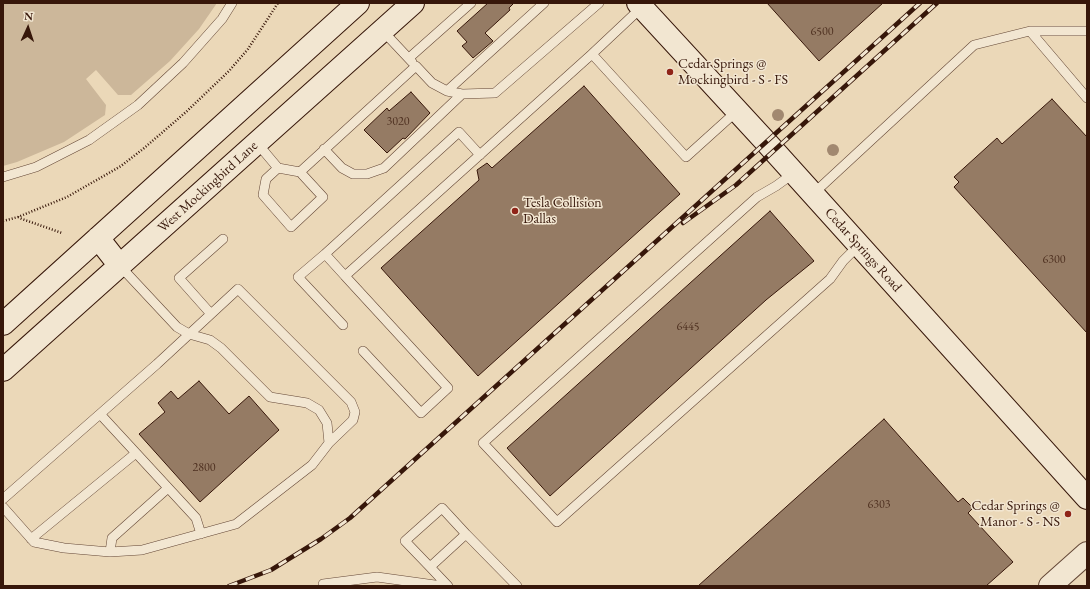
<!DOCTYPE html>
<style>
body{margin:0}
#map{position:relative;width:1090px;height:589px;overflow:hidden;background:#ebd8b8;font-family:"EB Garamond",serif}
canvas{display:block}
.frame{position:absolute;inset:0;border:4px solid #37170a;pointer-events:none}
.north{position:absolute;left:8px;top:8px;width:40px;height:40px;-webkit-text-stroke:3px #f2e6d1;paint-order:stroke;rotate:3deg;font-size:11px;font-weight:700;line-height:16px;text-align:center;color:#37170a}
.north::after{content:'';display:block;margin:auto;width:14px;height:18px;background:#37170a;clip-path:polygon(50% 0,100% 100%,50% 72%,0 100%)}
</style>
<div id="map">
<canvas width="1090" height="589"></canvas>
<div class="frame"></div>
<div class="north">N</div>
</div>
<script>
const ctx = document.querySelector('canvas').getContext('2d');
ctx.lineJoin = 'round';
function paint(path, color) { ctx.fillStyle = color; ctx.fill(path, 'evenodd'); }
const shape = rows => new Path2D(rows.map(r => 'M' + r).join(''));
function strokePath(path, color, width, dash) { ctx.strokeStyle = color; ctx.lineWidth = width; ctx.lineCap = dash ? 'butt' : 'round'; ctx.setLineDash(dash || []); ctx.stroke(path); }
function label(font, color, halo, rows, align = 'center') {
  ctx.font = font + ' "EB Garamond",serif'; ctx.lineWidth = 3; ctx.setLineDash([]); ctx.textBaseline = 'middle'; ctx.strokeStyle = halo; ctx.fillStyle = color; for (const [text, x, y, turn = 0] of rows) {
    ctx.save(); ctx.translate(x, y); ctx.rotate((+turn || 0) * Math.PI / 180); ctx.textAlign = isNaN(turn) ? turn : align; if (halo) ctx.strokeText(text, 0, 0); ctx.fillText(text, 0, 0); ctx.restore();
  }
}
paint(shape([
 [3,3,217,3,199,29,170,61,131,95,118,95,96,70,86,79,106,105,105,115,64,142,17,162,3,166]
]), '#ccb79a');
const building = shape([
 [488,3,514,3,509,8,510,10,485,33,493,41,473,58,462,46,467,42,457,31,488,3],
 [767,3,883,3,819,61,767,3],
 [584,86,680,194,478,376,381,268,479,180,477,170,487,163,492,168,584,86],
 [411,92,430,113,405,139,403,138,387,153,364,130,387,108,389,111,411,92],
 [1052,99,1087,137,1087,333,954,187,959,182,954,177,997,138,1002,144,1052,99],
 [770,211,814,261,766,300,550,496,507,448,770,211],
 [199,381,229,414,249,396,279,430,200,502,139,434,165,412,158,403,171,391,178,399,199,381],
 [884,419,958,502,963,498,973,508,968,513,1013,562,986,586,698,586,884,419]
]);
paint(building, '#957b64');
strokePath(building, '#37170a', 1);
const service = shape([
 [382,30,412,62],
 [1030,31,1087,98],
 [592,54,686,157,737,111],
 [409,58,471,3],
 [447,91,544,3],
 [257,143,278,168,300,172,416,66,432,83,447,91,462,94,495,93,599,3],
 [324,149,342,168,353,174,367,174,384,168,462,94],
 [278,168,266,179,263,195,291,227,323,197,300,172],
 [794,173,776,186,757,197,483,443,557,522,830,279,843,261,859,245],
 [3,177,36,167,89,140,138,105,183,63,222,19,232,3],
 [813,194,974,45,1030,31,1087,31],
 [325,254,459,132,480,155],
 [211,314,179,278,223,239],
 [343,325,298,277,325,254,345,276],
 [363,351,421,413,448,388,345,276,592,54,642,7],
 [100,414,196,518,201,534],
 [3,499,157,364,238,289,351,402,355,412,353,420,329,443],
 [3,507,34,542,64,548,110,552,142,550,236,524,312,465,329,443,327,423,319,410,307,403,270,397,221,348,210,340,189,334,177,327,120,266],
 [31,539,136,453],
 [110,552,112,538,168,488],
 [430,567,405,541,442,508,466,534],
 [323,584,377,577,442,586],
 [448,586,430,567,466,534,517,586]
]);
const tertiary = shape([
 [1050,586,1087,553]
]);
const secondary = shape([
 [638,3,766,142,1087,498],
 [98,238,120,266],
 [3,324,358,3],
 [3,370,413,3]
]);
strokePath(service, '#644736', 10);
strokePath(tertiary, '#644736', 24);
strokePath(secondary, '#37170a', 24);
strokePath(shape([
 [18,217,22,219,62,233],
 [3,221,18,217,67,197,121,166,143,149,186,112,229,71,248,49,278,3]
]), '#37170a', 2.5, [1, 2]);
strokePath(service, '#f2e6d1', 9);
strokePath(tertiary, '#f2e6d1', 22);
strokePath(secondary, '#f2e6d1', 22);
const rail = shape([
 [683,223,736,185,937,3],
 [229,586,271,570,321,539,350,518,920,3]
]);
strokePath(rail, '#37170a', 4.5);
strokePath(rail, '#f2e6d1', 3, [9]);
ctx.fillStyle = '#a18870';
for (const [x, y] of [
 [778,115],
 [833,150]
]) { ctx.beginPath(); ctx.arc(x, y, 6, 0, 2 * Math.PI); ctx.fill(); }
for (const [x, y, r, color] of [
 [670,72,4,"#8f2418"],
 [515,211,4,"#8f2418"],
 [1068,514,4,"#8f2418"]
]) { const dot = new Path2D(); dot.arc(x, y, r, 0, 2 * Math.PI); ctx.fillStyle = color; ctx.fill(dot); strokePath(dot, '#f2e6d1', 1.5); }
label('12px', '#4e3020', null, [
 ["6500",822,32],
 ["3020",398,122],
 ["6300",1054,260],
 ["6445",688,327],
 ["2800",204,468],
 ["6303",879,505]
]);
label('14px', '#37170a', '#f2e6d1', [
 ["Cedar Springs @",678,64],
 ["Mockingbird - S - FS",678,80],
 ["Tesla Collision",523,203],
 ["Dallas",523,219],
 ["Cedar Springs @",1060,506,"right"],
 ["Manor - S - NS",1060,522,"right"]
], 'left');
label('14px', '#37170a', '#f2e6d1', [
 ["West Mockingbird Lane",208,187,-42],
 ["Cedar Springs Road",863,250,48]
]);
</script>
